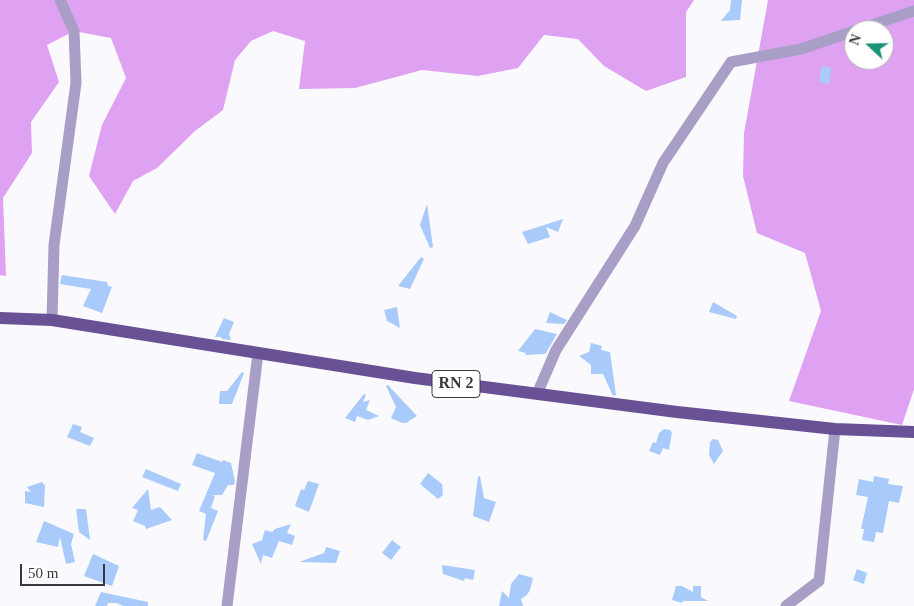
<!DOCTYPE html>
<style>
body{margin:0}
#map{position:relative;width:914px;height:606px;overflow:hidden;background:#fafafe;font-family:Georgia,serif}
canvas{display:block}
.north{position:absolute;left:844px;top:20px;width:50px;height:50px;box-sizing:border-box;background:#fff;border:1px solid #afb0b2;border-radius:50%;rotate:291deg;font-size:14px;font-weight:700;line-height:20px;text-align:center;color:#37393f}
.north::after{content:'';display:block;margin:auto;width:18px;height:22px;background:#1a9277;clip-path:polygon(50% 0,100% 100%,50% 72%,0 100%)}
.scale{position:absolute;left:20px;top:564px;width:85px;height:22px;box-sizing:border-box;border:2px solid #37393f;border-top:0;padding-left:6px;font-size:15px;line-height:18px;white-space:nowrap;color:#37393f;-webkit-text-stroke:4px #fff;paint-order:stroke}
</style>
<div id="map">
<canvas width="914" height="606"></canvas>
<div class="north">N</div>
<div class="scale">50 m</div>
</div>
<script>
const ctx = document.querySelector('canvas').getContext('2d');
ctx.lineJoin = 'round';
function paint(path, color) { ctx.fillStyle = color; ctx.fill(path, 'evenodd'); }
const shape = rows => new Path2D(rows.map(r => 'M' + r).join(''));
function strokePath(path, color, width, dash) { ctx.strokeStyle = color; ctx.lineWidth = width; ctx.lineCap = dash ? 'butt' : 'round'; ctx.setLineDash(dash || []); ctx.stroke(path); }
function label(font, color, halo, rows, align = 'center') {
  ctx.font = font + ' Georgia,serif'; ctx.lineWidth = 4; ctx.setLineDash([]); ctx.textBaseline = 'middle'; ctx.strokeStyle = halo; ctx.fillStyle = color; for (const [text, x, y, turn = 0] of rows) {
    ctx.save(); ctx.translate(x, y); ctx.rotate((+turn || 0) * Math.PI / 180); ctx.textAlign = isNaN(turn) ? turn : align; if (halo) ctx.strokeText(text, 0, 0); ctx.fillText(text, 0, 0); ctx.restore();
  }
}
paint(shape([
 [0,0,694,0,686,12,686,77,646,91,604,66,578,39,544,35,518,68,478,76,422,70,355,88,299,89,305,41,273,31,251,41,235,60,223,110,195,131,157,168,133,181,115,214,89,176,102,125,126,78,111,38,74,31,47,45,59,82,31,122,32,153,3,198,6,276,0,275],
 [768,0,914,0,914,389,902,425,789,401,821,311,805,253,757,233,743,176,744,133],
 [854,30,884,30,884,60,854,60]
]), '#dfa1f1');
paint(shape([
 [731,0,742,0,740,20,721,21,730,10],
 [822,66,831,68,829,84,819,82],
 [427,204,433,247,430,248,420,225],
 [563,219,558,232,546,227,550,237,528,244,522,232],
 [421,257,424,259,410,289,398,286],
 [62,275,107,282,108,286,112,287,102,313,83,306,91,289,60,284],
 [713,302,737,316,736,319,709,312],
 [397,307,400,328,387,321,384,310],
 [550,312,567,320,564,324,546,323],
 [224,318,234,322,229,334,231,340,222,339,221,337,215,337],
 [535,329,557,334,546,353,544,354,525,355,526,353,518,351],
 [591,343,602,346,601,350,610,352,616,395,613,396,603,374,591,374,591,365,579,356,589,352],
 [242,372,244,373,232,404,219,404,220,391,227,391],
 [388,385,417,416,406,423,402,423,391,418,396,407,386,386],
 [364,394,366,395,363,402,370,400,366,410,379,416,368,420,357,416,355,422,345,418],
 [73,424,82,427,80,432,94,438,90,446,67,437],
 [664,429,670,430,672,433,669,450,663,448,660,455,649,451,653,442,656,443,659,433],
 [713,439,718,440,723,451,714,464,709,455,710,442],
 [197,453,222,462,223,460,231,463,235,481,234,485,228,485,222,495,212,495,215,496,211,508,218,511,206,541,203,540,206,514,199,511,215,473,192,465],
 [146,469,181,484,178,491,142,477],
 [428,473,442,484,443,495,438,499,420,484],
 [480,476,484,498,496,502,489,522,473,516,478,477],
 [874,476,889,479,888,484,903,486,899,503,889,501,883,533,876,532,874,542,862,540,864,529,861,529,868,497,856,495,859,479,873,482],
 [308,481,319,484,309,512,295,506,301,489,304,490],
 [42,482,45,486,44,507,25,503,25,491,31,492,27,487],
 [148,489,151,510,160,507,172,520,146,529,145,526,133,521,138,510,132,508],
 [76,509,86,509,90,540,79,532],
 [44,521,74,534,71,544,75,562,66,564,60,537,58,547,36,542],
 [291,524,287,533,295,536,292,545,279,541,272,558,263,555,261,564,252,544,262,540,265,530,272,532,275,529],
 [392,540,401,547,391,560,382,553],
 [326,547,340,551,336,563,299,562,324,553],
 [93,554,119,566,112,586,84,576],
 [442,565,475,570,473,580,465,578,464,581,443,574],
 [857,569,867,573,864,584,853,580],
 [519,574,533,578,530,590,527,595,521,599,523,606,499,606,502,591,509,598,511,584],
 [676,586,682,586,693,592,693,586,701,586,701,597,708,601,683,601,682,603,672,600],
 [101,592,148,602,148,606,123,606,117,603,108,603,107,606,95,606]
]), '#a8cbfb');
strokePath(shape([
 [857,30,914,11],
 [52,320,54,245,76,83,74,31,60,0],
 [537,394,556,350,635,226,663,163,731,62,801,49,854,31],
 [227,606,258,353],
 [786,606,819,581,835,429]
]), '#a99ec6', 11);
strokePath(shape([
 [0,318,52,320,415,378,677,412,835,429,914,432]
]), '#685195', 12);
for (const [x, y, w] of [
 [456,384,48]
]) { const box = new Path2D(); box.roundRect(x - w / 2, y - 13.5, w, 27, 4); ctx.fillStyle = '#fff'; ctx.fill(box); strokePath(box, '#37393f', 1); }
label('bold 16px', '#37393f', null, [
 ["RN 2",456,384]
]);
</script>
